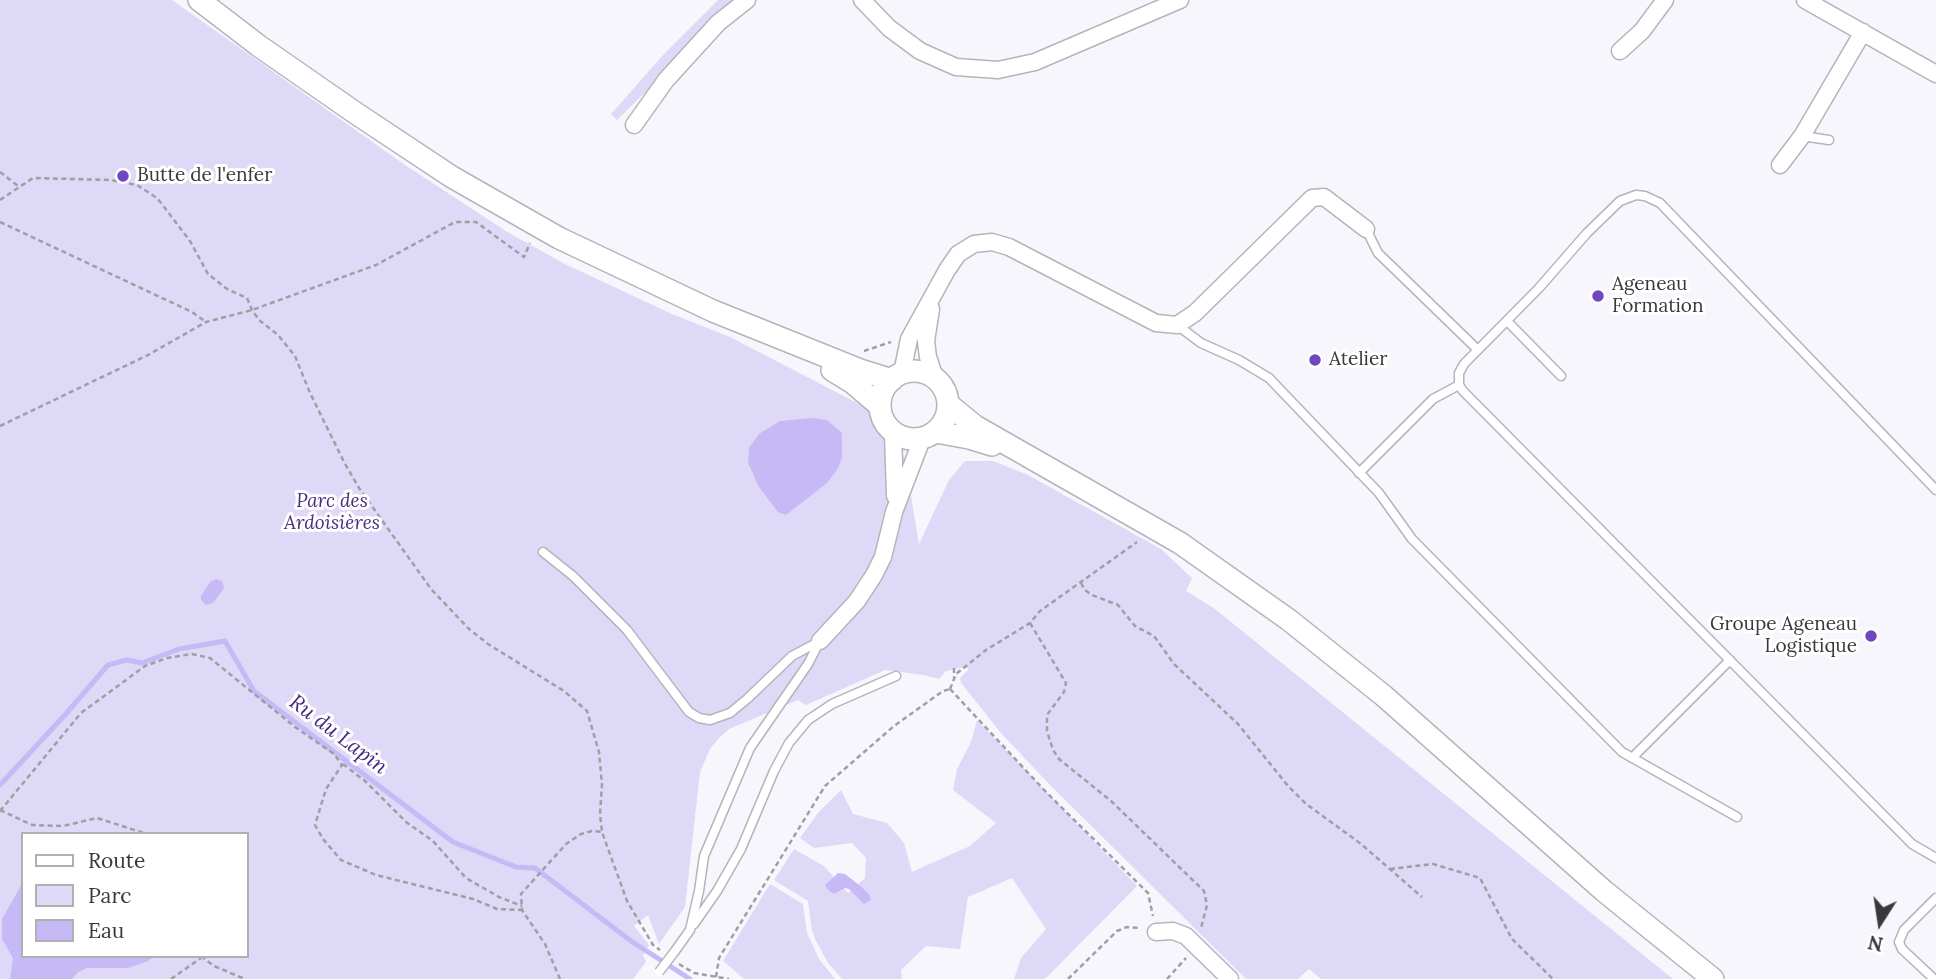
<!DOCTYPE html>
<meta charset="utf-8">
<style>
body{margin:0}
#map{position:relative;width:1936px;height:979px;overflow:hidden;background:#f7f6fd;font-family:Lora,serif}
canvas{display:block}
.legend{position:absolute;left:21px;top:832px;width:228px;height:126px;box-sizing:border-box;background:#fff;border:2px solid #b0b0b1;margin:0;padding:9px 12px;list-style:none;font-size:21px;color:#39393b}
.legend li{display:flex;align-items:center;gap:14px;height:35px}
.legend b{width:35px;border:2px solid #b0b0b1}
.north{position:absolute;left:1845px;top:888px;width:70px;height:70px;-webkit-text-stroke:5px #fff;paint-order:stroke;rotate:192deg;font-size:19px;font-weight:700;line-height:28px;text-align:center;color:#39393b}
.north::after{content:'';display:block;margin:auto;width:24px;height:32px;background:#39393b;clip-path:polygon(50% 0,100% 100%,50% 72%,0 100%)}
</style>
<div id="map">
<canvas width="1936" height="979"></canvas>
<ul class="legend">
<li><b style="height:9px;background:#fff"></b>Route</li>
<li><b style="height:19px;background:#ded9f6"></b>Parc</li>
<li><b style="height:19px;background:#c6b9f6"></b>Eau</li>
</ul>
<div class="north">N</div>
</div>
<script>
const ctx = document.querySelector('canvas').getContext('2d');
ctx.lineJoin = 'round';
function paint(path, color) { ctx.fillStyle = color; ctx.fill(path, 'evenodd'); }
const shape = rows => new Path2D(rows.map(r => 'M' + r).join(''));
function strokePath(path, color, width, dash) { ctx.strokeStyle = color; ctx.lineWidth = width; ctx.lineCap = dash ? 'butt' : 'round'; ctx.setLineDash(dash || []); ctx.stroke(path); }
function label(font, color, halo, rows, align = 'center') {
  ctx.font = font + ' Lora,serif'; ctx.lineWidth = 6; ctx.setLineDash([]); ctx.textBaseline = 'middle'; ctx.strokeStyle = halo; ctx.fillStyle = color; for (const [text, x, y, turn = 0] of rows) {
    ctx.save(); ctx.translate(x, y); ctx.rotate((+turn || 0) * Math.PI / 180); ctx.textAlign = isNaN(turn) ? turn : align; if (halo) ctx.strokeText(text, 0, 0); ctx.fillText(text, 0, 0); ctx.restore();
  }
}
paint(shape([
 [0,0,172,0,405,165,509,233,565,264,672,314,730,337,865,407,884,419,898,442,905,460,919,544,949,480,965,461,993,461,1028,475,1161,549,1192,578,1186,591,1215,609,1673,979,1321,979,1309,969,1298,979,1246,979,1050,785,1001,733,961,683,960,678,969,669,965,667,946,671,939,679,923,675,885,670,806,705,798,700,729,729,718,739,710,749,700,772,685,907,659,944,648,915,634,926,649,945,643,955,646,962,633,979,0,979],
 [23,834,247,834,247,956,23,956],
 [718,0,739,0,617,120,611,114,664,54],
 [977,720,1137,886,1045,979,1014,979,1021,958,1046,929,1012,878,968,897,960,949,926,946,901,970,902,979,842,979,828,963,816,941,812,930,808,901,774,880,794,849,824,866,848,893,865,878,866,858,852,843,814,848,800,838,818,813,841,790,853,814,887,823,904,843,912,872,970,846,996,823,953,790,957,769,971,742],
 [770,884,803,904,807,933,819,959,835,979,744,979,723,961]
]), '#ded9f6');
paint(shape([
 [813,418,827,420,842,433,842,458,837,470,827,483,786,515,778,512,759,487,748,463,749,448,759,434,780,421],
 [216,579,222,581,224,588,213,603,206,605,201,600,201,596,210,582],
 [838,873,845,874,858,884,869,894,871,900,864,904,849,889,845,888,834,894,828,890,825,885],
 [23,882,23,956,155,956,148,961,128,968,87,968,78,972,72,979,10,979,13,958,2,939,2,919]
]), '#c6b9f6');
strokePath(shape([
 [0,785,64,716,108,665,127,660,142,663,179,649,225,641,254,691,453,842,516,867,535,868,631,941,690,979]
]), '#c6b9f6', 5);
const service = shape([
 [1802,136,1829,140],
 [1366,229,1378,253,1478,350],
 [1507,321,1561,376],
 [1177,325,1201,343,1239,360,1269,378,1379,493,1412,539,1622,752,1737,817],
 [1359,473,1433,399,1459,385],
 [1936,490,1660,203,1645,196,1636,195,1620,201,1587,233,1539,288,1464,364,1459,373,1459,385,1463,391,1912,844,1936,858],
 [543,552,573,576,627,630,689,712,699,718,710,720,730,713,747,699,792,656,820,641],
 [1632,758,1730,660],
 [694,924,717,891,741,849,774,771,789,743,808,720,832,704,896,676],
 [675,951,690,930,699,891,704,856,750,748,808,664,820,641],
 [1934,979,1902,949,1899,942,1904,930,1936,898]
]);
const minor = shape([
 [862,0,889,28,920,51,956,67,998,70,1035,62,1180,0],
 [1805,0,1936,74],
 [1620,51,1642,31,1665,0],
 [634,125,666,80,718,23,747,0],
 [1780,165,1802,136,1863,32],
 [931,309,926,341,928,357,935,378],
 [902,373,909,339,947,270,958,254,974,244,992,242,1009,247,1156,323,1177,325,1195,313,1312,198,1324,197,1366,229],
 [893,432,895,496],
 [820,641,857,601,874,575,883,557,894,512,922,439],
 [1156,932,1173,931,1186,936,1230,979]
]);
const secondary = shape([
 [199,0,259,46,357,114,452,177,559,238,713,311,860,370,892,380],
 [832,370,853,383,880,406],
 '880 405a34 34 0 1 1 68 0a34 34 0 1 1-68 0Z',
 [948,404,975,426,1180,543,1289,620,1384,696,1604,891,1713,979],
 [936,432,969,438,992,445]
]);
strokePath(service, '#b6b4bb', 11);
strokePath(minor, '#b6b4bb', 19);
strokePath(secondary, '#b6b4bb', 24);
strokePath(shape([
 [0,172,18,186],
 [0,200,33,178,111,180,137,185,157,198,165,208,190,241,208,274,227,289,247,298,252,310,259,320,278,335,295,356,310,393,344,462,359,488,431,589,469,629,488,644,564,691,587,711,599,752,602,785,600,814,602,832,627,901,653,945,660,950],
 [0,222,192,312,206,322],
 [864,351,891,342],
 [0,426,148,355,206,322,252,310,376,265,455,222,476,222,524,257,530,243],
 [1081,583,1085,590,1092,595,1118,605,1135,626,1154,636,1174,664,1238,724,1288,786,1305,803,1361,844,1422,897],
 [1030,623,1066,683,1064,692,1047,715,1047,731,1053,750,1059,759,1111,801,1204,891,1207,905,1201,928],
 [954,668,954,678],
 [950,689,1046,792,1148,893,1153,916],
 [950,689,956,674,986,650,1030,623,1040,611,1137,542],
 [343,764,365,781,406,822,433,841,466,878,499,897,522,906],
 [0,810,32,825,63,826,97,818,147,834],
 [0,811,81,713,145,666,167,658,192,654,210,658,295,727,334,754,342,765,326,789,315,825,323,839,341,860,376,875,473,899,497,909,522,910],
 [1390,869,1433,864,1480,878,1512,939,1553,979],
 [201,956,214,966,245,979],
 [679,964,694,973,729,979],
 [716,977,719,958,825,786,894,726,943,691,950,689],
 [171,979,201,958],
 [560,979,545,944,522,910,521,894,566,844,581,834,592,831,602,832],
 [1068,979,1117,931,1127,927,1141,928],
 [1167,979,1186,958]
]), '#9f9fa3', 2.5, [5, 3.5]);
strokePath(service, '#fff', 8);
strokePath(minor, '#fff', 16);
strokePath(secondary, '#fff', 21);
const serviceBridge = shape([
 [659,972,675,951]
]);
strokePath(serviceBridge, '#b6b4bb', 11, []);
strokePath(serviceBridge, '#fff', 8);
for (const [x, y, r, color] of [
 [123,176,7,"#6f47c0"],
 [1598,296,7,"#6f47c0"],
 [1315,360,7,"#6f47c0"],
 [1871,636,7,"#6f47c0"]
]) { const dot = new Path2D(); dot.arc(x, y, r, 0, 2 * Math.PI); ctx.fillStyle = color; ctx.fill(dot); strokePath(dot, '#fff', 2.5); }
label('19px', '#39393b', '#fff', [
 ["Butte de l'enfer",137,176],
 ["Ageneau",1612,285],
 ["Formation",1612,307],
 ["Atelier",1329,360],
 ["Groupe Ageneau",1857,625,"right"],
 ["Logistique",1857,647,"right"]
], 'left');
label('italic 19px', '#492d83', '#fff', [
 ["Parc des",332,502],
 ["Ardoisières",332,524]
]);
label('italic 21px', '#472a80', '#fff', [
 ["Ru du Lapin",338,735,37]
]);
</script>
